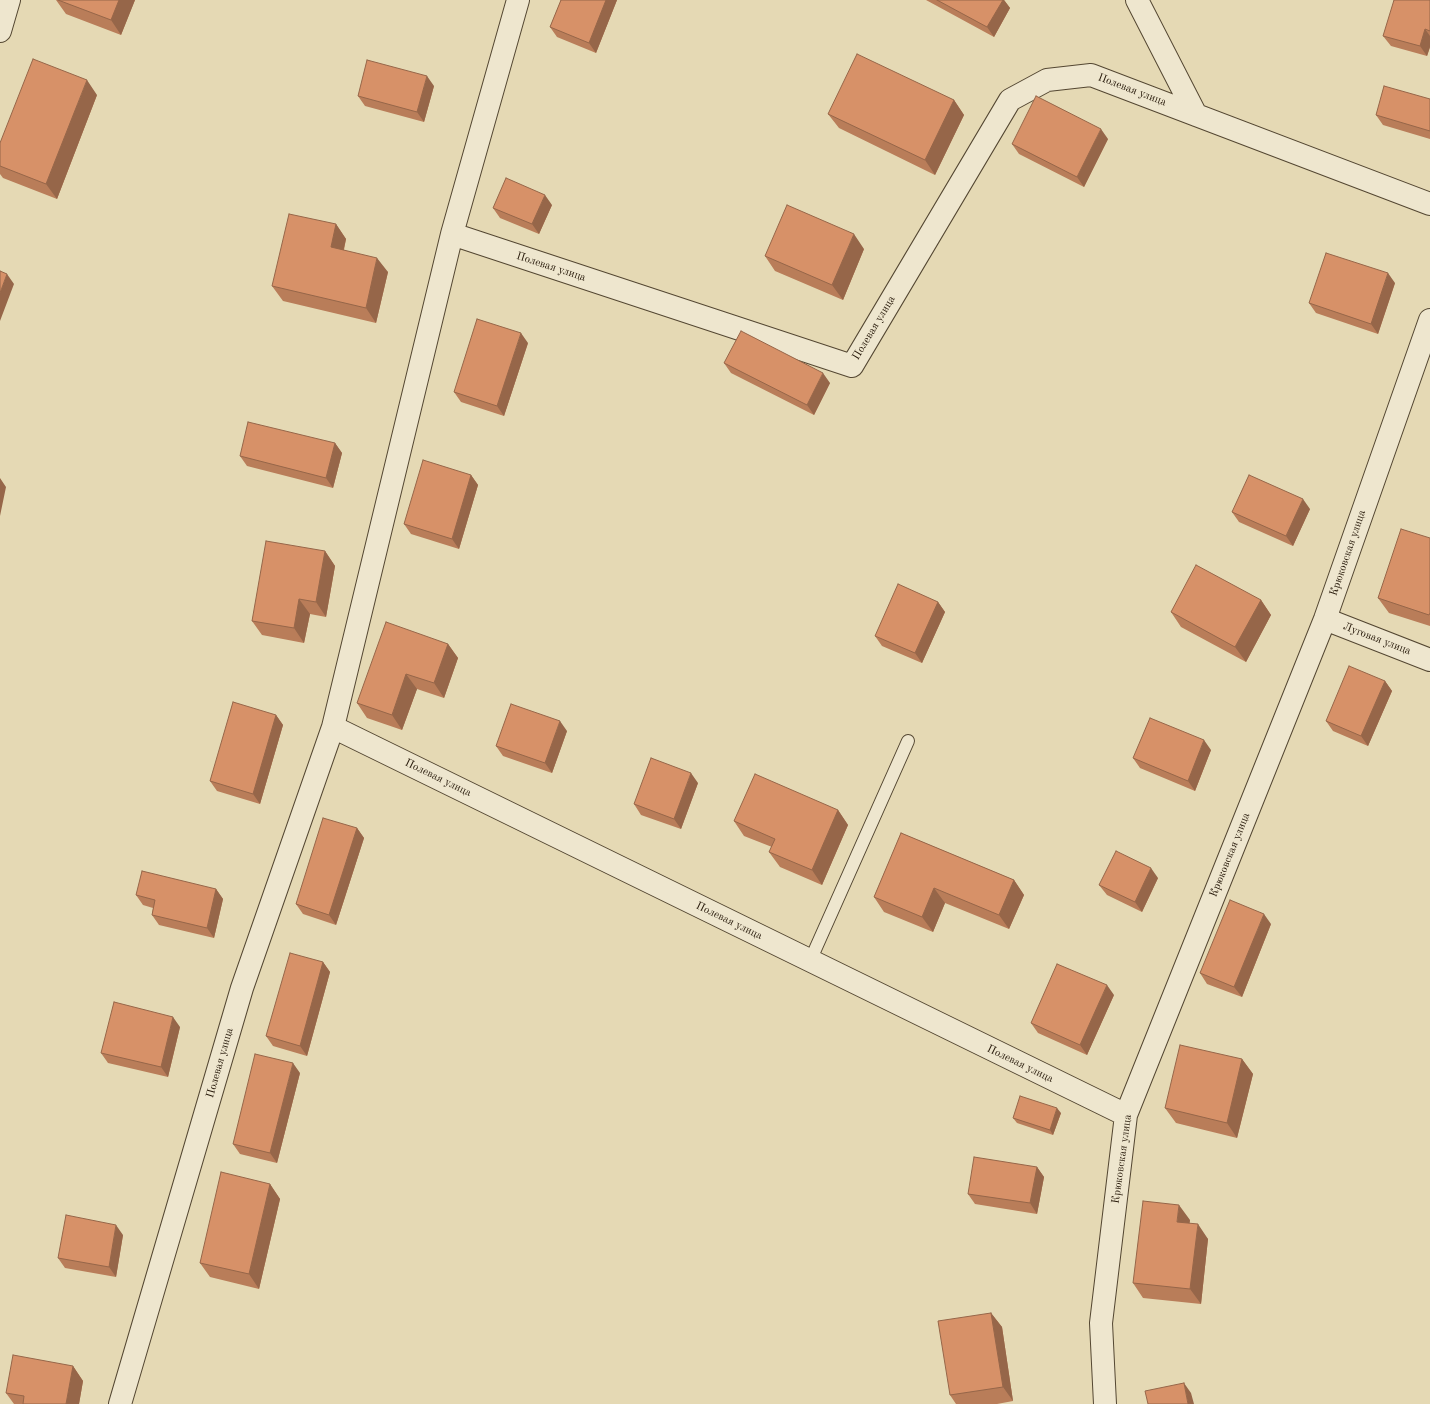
<!DOCTYPE html>
<meta charset="utf-8">
<style>
body{margin:0}
canvas{display:block;background:#e5d9b4}
</style>
<canvas width="1430" height="1404"></canvas>
<script>
const ctx = document.querySelector('canvas').getContext('2d');
ctx.lineJoin = 'round';
const shape = rows => new Path2D(rows.map(r => 'M' + r).join(''));
function strokePath(path, color, width, dash) { ctx.strokeStyle = color; ctx.lineWidth = width; ctx.lineCap = dash ? 'butt' : 'round'; ctx.setLineDash(dash || []); ctx.stroke(path); }
function paint(path, color) { ctx.fillStyle = color; ctx.fill(path, 'evenodd'); }
function label(font, color, halo, rows, align = 'center') {
  ctx.font = font + ' "Old Standard TT",serif'; ctx.lineWidth = 3; ctx.setLineDash([]); ctx.textBaseline = 'middle'; ctx.strokeStyle = halo; ctx.fillStyle = color; for (const [text, x, y, turn = 0] of rows) {
    ctx.save(); ctx.translate(x, y); ctx.rotate((+turn || 0) * Math.PI / 180); ctx.textAlign = isNaN(turn) ? turn : align; if (halo) ctx.strokeText(text, 0, 0); ctx.fillText(text, 0, 0); ctx.restore();
  }
}
const service = shape([
 [810,961,908,741]
]);
const minor = shape([
 [1137,0,1196,115],
 [0,31,9,0],
 [452,234,852,366,1010,100,1047,80,1091,75,1430,204],
 [1325,619,1430,660],
 [333,727,1126,1115],
 [120,1404,242,988,333,727,452,234,518,0],
 [1105,1404,1101,1323,1126,1115,1325,619,1430,320]
]);
strokePath(service, '#544732', 14);
strokePath(minor, '#544732', 24);
strokePath(service, '#eee6ce', 12);
strokePath(minor, '#eee6ce', 22);
paint(shape([
 [56,0,135,0,121,35,66,14],
 [561,0,617,0,596,53,557,37,550,27],
 [926,0,1004,0,1010,8,994,37],
 [1430,0,1430,47,1427,56,1391,46,1383,36],
 [434,86,424,122,365,106,358,96],
 [97,95,57,199,3,178,0,174,0,143],
 [1430,99,1430,139,1383,125,1376,115],
 [954,100,964,115,935,175,839,128,828,114],
 [1108,139,1084,187,1019,154,1012,144],
 [552,205,539,234,500,218,493,208],
 [336,224,346,239,344,250,388,272,376,323,283,301,272,286],
 [864,249,843,300,775,271,765,256],
 [1395,283,1378,334,1316,313,1309,303],
 [528,343,504,416,461,402,454,392],
 [724,363,830,383,814,415,731,373],
 [335,443,342,453,333,488,247,466,240,456],
 [471,475,478,485,459,549,411,534,404,524],
 [1310,509,1293,546,1239,522,1232,512],
 [1430,538,1430,626,1389,613,1378,598],
 [325,551,335,566,326,617,310,614,304,643,262,635,252,621],
 [1261,600,1271,615,1246,662,1181,627,1171,612],
 [938,602,945,612,922,663,882,646,875,636],
 [448,644,458,658,444,698,417,689,402,730,367,718,357,703],
 [1385,681,1392,691,1368,746,1333,731,1326,721],
 [276,715,283,725,260,804,217,791,210,781],
 [567,731,552,773,503,756,496,746],
 [1211,750,1195,791,1140,768,1133,758],
 [698,783,681,829,641,815,634,804],
 [838,810,848,825,822,885,780,867,769,852,772,847,744,836,734,821],
 [357,828,364,838,336,925,303,914,296,904],
 [901,833,1014,880,1024,895,1009,929,945,903,933,932,884,912,874,897],
 [1158,878,1142,912,1107,895,1099,885],
 [216,889,223,899,214,938,159,925,152,915,153,908,143,905,136,895],
 [1271,924,1242,997,1207,984,1200,973],
 [323,962,330,972,307,1056,273,1046,266,1036],
 [1114,995,1087,1055,1038,1033,1031,1023],
 [180,1027,168,1077,108,1063,101,1053],
 [1242,1059,1253,1074,1237,1138,1176,1123,1165,1108],
 [300,1073,277,1163,240,1154,233,1144],
 [1061,1113,1053,1135,1017,1123,1013,1118],
 [1037,1167,1044,1177,1037,1214,975,1204,968,1194],
 [270,1184,280,1199,259,1289,210,1277,200,1263],
 [1190,1220,1189,1223,1208,1239,1201,1304,1143,1298,1133,1283],
 [123,1235,116,1277,65,1268,58,1258],
 [991,1313,1002,1327,1013,1401,997,1404,956,1404,950,1395],
 [73,1366,83,1381,79,1404,14,1404,6,1393]
]), '#b97d59');
paint(shape([
 [119,0,135,0,121,35,111,20],
 [606,0,617,0,596,53,589,43],
 [1003,0,1004,0,1010,8,994,37,987,27],
 [1425,29,1430,36,1430,47,1427,56,1420,46],
 [427,76,434,86,424,122,417,112],
 [87,80,97,95,57,199,46,184],
 [954,100,964,115,935,175,925,160],
 [1101,129,1108,139,1084,187,1077,177],
 [545,195,552,205,539,234,532,224],
 [336,224,346,239,341,261,331,247],
 [854,234,864,249,843,300,832,285],
 [377,258,388,272,376,323,366,308],
 [1388,273,1395,283,1378,334,1371,324],
 [7,274,14,284,0,321,0,293],
 [521,333,528,343,504,416,497,406],
 [823,373,830,383,814,415,807,405],
 [335,443,342,453,333,488,326,478],
 [471,475,478,485,459,549,452,539],
 [0,478,6,487,0,516],
 [1303,499,1310,509,1293,546,1286,536],
 [325,551,335,566,326,617,316,602],
 [299,599,310,614,304,643,294,628],
 [1261,600,1271,615,1246,662,1235,647],
 [938,602,945,612,922,663,915,653],
 [448,644,458,658,444,698,434,683],
 [406,674,417,689,402,730,392,715],
 [1385,681,1392,691,1368,746,1361,736],
 [276,715,283,725,260,804,253,794],
 [560,721,567,731,552,773,545,763],
 [1204,740,1211,750,1195,791,1188,781],
 [691,773,698,783,681,829,674,819],
 [838,810,848,825,822,885,812,870],
 [357,828,364,838,336,925,329,915],
 [1151,868,1158,878,1142,912,1135,902],
 [1014,880,1024,895,1009,929,999,915],
 [934,888,945,903,933,932,922,917],
 [216,889,223,899,214,938,207,928],
 [1264,914,1271,924,1242,997,1234,987],
 [323,962,330,972,307,1056,300,1046],
 [1107,985,1114,995,1087,1055,1080,1045],
 [173,1017,180,1027,168,1077,161,1067],
 [1242,1059,1253,1074,1237,1138,1227,1123],
 [293,1063,300,1073,277,1163,270,1153],
 [1057,1108,1061,1113,1053,1135,1050,1130],
 [1037,1167,1044,1177,1037,1214,1030,1203],
 [270,1184,280,1199,259,1289,249,1274],
 [1179,1205,1190,1220,1188,1237,1177,1222],
 [1198,1224,1208,1239,1201,1304,1190,1289],
 [116,1225,123,1235,116,1277,109,1267],
 [991,1313,1002,1327,1013,1401,1003,1387],
 [73,1366,83,1381,79,1404,66,1404],
 [1184,1383,1191,1393,1194,1404,1188,1404]
]), '#966649');
const building = shape([
 [58,0,119,0,111,20,58,0],
 [561,0,606,0,589,43,550,27,561,0],
 [937,0,1003,0,987,27,937,0],
 [1394,0,1430,0,1430,31,1425,29,1420,46,1383,36,1394,0],
 [857,54,954,100,925,160,828,114,857,54],
 [33,59,87,80,46,184,0,166,0,143,33,59],
 [367,60,427,76,417,112,358,96,367,60],
 [1384,86,1430,99,1430,131,1376,115,1384,86],
 [1036,96,1101,129,1077,177,1012,144,1036,96],
 [506,178,545,195,532,224,493,208,506,178],
 [787,205,854,234,832,285,765,256,787,205],
 [289,214,336,224,331,247,377,258,366,308,272,286,289,214],
 [1326,253,1388,273,1371,324,1309,303,1326,253],
 [0,271,7,274,0,293,0,271],
 [477,319,521,333,497,406,454,392,477,319],
 [741,331,823,373,807,405,724,363,741,331],
 [248,422,335,443,326,478,240,456,248,422],
 [423,460,471,475,452,539,404,524,423,460],
 [1249,475,1303,499,1286,536,1232,512,1249,475],
 [1401,529,1430,538,1430,613,1429,615,1378,598,1401,529],
 [266,541,325,551,316,602,299,599,294,628,252,621,266,541],
 [1196,565,1261,600,1235,647,1171,612,1196,565],
 [898,584,938,602,915,653,875,636,898,584],
 [386,622,448,644,434,683,406,674,392,715,357,703,386,622],
 [1349,666,1385,681,1361,736,1326,721,1349,666],
 [233,702,276,715,253,794,210,781,233,702],
 [511,704,560,721,545,763,496,746,511,704],
 [1150,718,1204,740,1188,781,1133,758,1150,718],
 [651,758,691,773,674,819,634,804,651,758],
 [755,774,838,810,812,870,769,852,775,839,734,821,755,774],
 [323,818,357,828,329,915,296,904,323,818],
 [901,833,1014,880,999,915,934,888,922,917,874,897,901,833],
 [1116,851,1151,868,1135,902,1099,885,1116,851],
 [142,871,216,889,207,928,152,915,155,900,136,895,142,871],
 [1230,900,1264,914,1234,987,1200,973,1230,900],
 [290,953,323,962,300,1046,266,1036,290,953],
 [1057,964,1107,985,1080,1045,1031,1023,1057,964],
 [114,1002,173,1017,161,1067,101,1053,114,1002],
 [1180,1045,1242,1059,1227,1123,1165,1108,1180,1045],
 [255,1054,293,1063,270,1153,233,1144,255,1054],
 [1020,1096,1057,1108,1050,1130,1013,1118,1020,1096],
 [974,1157,1037,1167,1030,1203,968,1194,974,1157],
 [221,1172,270,1184,249,1274,200,1263,221,1172],
 [1143,1201,1179,1205,1177,1222,1198,1224,1190,1289,1133,1283,1143,1201],
 [66,1215,116,1225,109,1267,58,1258,66,1215],
 [991,1313,1003,1387,950,1395,938,1321,991,1313],
 [13,1355,73,1366,66,1404,23,1404,24,1396,6,1393,13,1355],
 [1184,1383,1188,1404,1148,1404,1145,1391,1184,1383]
]);
paint(building, '#d79168');
strokePath(building, '#966649', 1);
label('11px', '#241607', '#eee6ce', [
 ["Полевая улица",1132,90,21],
 ["Полевая улица",551,267,18],
 ["Полевая улица",874,328,-59],
 ["Крюковская улица",1348,553,-71],
 ["Луговая улица",1377,639,21],
 ["Полевая улица",438,778,26],
 ["Крюковская улица",1230,855,-68],
 ["Полевая улица",729,921,26],
 ["Полевая улица",220,1063,-74],
 ["Полевая улица",1020,1064,26],
 ["Крюковская улица",1122,1159,-82]
]);
</script>
